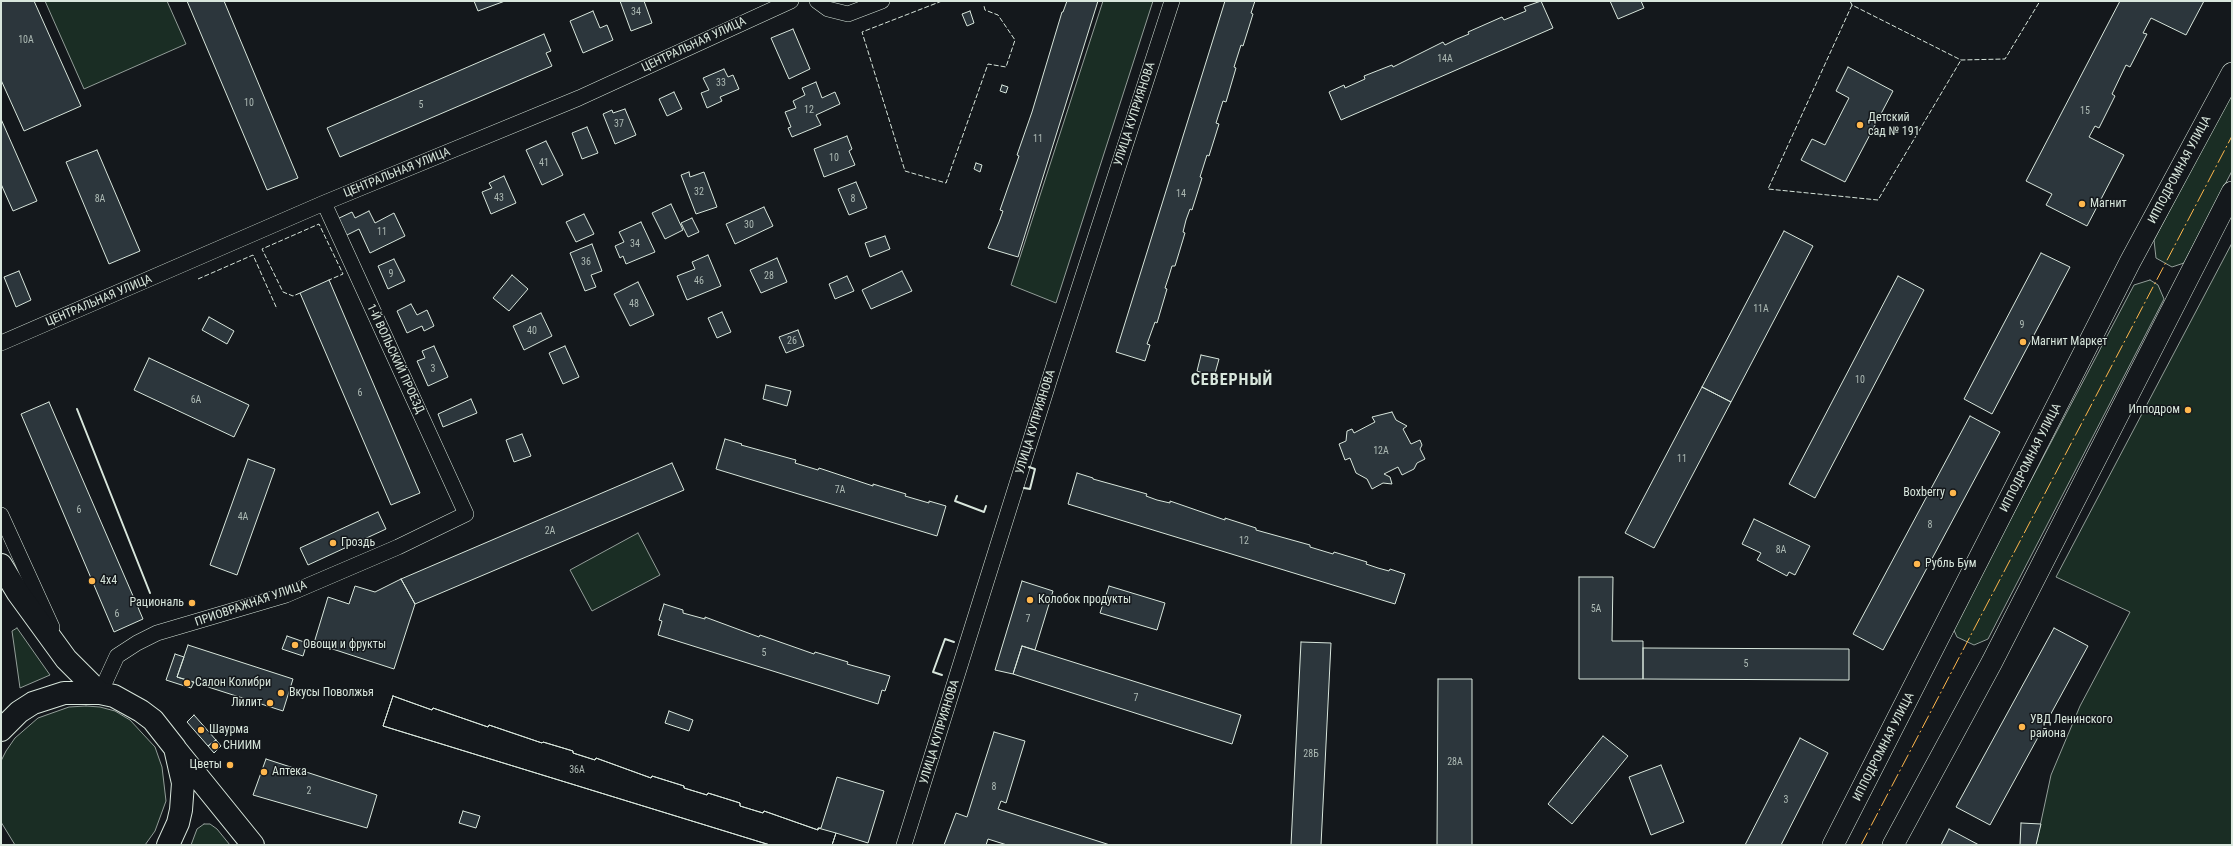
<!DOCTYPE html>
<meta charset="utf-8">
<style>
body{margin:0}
#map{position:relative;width:2233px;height:846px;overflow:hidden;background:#14181c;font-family:"Roboto Condensed",sans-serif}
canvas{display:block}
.frame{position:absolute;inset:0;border:2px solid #d8e6dc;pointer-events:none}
</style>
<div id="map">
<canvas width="2233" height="846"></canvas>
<div class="frame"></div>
</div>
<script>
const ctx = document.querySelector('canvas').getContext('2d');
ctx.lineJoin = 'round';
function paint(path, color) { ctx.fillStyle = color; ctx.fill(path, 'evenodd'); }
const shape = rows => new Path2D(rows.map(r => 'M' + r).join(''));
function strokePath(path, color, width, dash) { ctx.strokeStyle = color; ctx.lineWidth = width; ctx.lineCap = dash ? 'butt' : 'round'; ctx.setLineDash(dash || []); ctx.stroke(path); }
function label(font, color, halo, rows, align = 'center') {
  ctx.font = font + ' "Roboto Condensed",sans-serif'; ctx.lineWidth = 3; ctx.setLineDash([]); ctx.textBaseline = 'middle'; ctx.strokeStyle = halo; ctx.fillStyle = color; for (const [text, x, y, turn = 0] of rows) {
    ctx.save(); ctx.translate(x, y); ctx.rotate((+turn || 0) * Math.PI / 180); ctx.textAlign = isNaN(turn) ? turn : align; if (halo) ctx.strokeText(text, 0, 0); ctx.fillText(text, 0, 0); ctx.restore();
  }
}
const green = shape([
 [45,1,167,1,186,44,84,89,45,1],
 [1103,1,1153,1,1056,303,1011,285,1103,1],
 [2232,92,2232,171,2184,263,2172,267,2156,258,2154,240,2232,92],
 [2232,243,2232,845,2036,845,2051,775,2080,706,2130,612,2056,577,2232,243],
 [2150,280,2158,285,2164,299,1988,639,1974,645,1957,637,1953,628,2134,285,2150,280],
 [638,533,660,575,592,611,570,570,638,533],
 [17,628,50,675,20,688,12,631,17,628],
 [86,706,100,707,115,711,130,720,155,747,162,767,166,801,155,831,145,845,15,845,1,822,1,761,6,751,15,738,38,718,69,707,86,706],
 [204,824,210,824,217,829,230,845,191,845,197,829,204,824]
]);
paint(green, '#1a2d24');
strokePath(green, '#939e99', 1);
const building = shape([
 [1,1,34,1,81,106,24,131,1,80,1,1],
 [187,1,224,1,298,178,267,190,187,1],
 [474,1,505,1,478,11,474,1],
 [620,1,644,1,652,23,631,31,620,1],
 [1098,1,1018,257,988,248,999,222,1003,211,1000,210,1019,156,1017,155,1032,112,1062,12,1063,12,1067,1,1098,1],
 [1225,1,1255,1,1251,13,1253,14,1243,46,1241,45,1234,67,1236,68,1226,102,1223,101,1216,123,1219,124,1209,156,1207,155,1200,177,1202,178,1192,210,1190,209,1186,220,1183,232,1185,233,1175,266,1172,266,1169,276,1165,288,1167,289,1157,323,1155,322,1147,344,1150,345,1145,361,1116,352,1225,1],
 [1541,1,1553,28,1341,120,1329,92,1344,85,1345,88,1365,79,1364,76,1392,65,1393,67,1443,42,1445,45,1457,39,1469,34,1468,32,1502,17,1504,20,1526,11,1524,7,1541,1],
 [1610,1,1641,1,1644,8,1618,19,1610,1],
 [2120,1,2204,1,2186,35,2151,18,2143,33,2147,34,2130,67,2126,65,2112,94,2115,96,2099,128,2095,126,2089,137,2124,155,2087,226,2046,205,2052,194,2026,181,2120,1],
 [593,11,600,28,607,25,613,40,583,53,570,21,593,11],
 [970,11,974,23,967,26,962,14,970,11],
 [793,29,810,69,789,79,771,38,793,29],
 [544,34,551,51,546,53,552,66,340,157,327,128,544,34],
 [1848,67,1893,91,1845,182,1801,160,1812,139,1825,145,1849,98,1836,91,1848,67],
 [724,69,728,77,733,75,739,89,720,97,722,101,707,108,701,93,709,90,703,78,724,69],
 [816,82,822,98,835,92,840,104,816,115,821,125,792,137,788,128,791,127,785,112,796,108,793,101,805,95,802,88,816,82],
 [1002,85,1008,87,1006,93,1000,91,1002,85],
 [674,92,682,109,667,116,659,99,674,92],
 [625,109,636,135,615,144,603,114,612,110,613,113,625,109],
 [1,119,37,201,13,211,1,184,1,119],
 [587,127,598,153,582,159,572,133,587,127],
 [847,136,852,149,849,151,855,165,824,177,814,149,847,136],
 [546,141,563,175,542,185,526,150,546,141],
 [97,150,140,251,109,264,66,162,97,150],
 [976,163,982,165,980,172,974,169,976,163],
 [689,172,690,177,704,172,717,207,696,214,681,175,689,172],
 [504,176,516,203,491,214,482,192,492,188,489,183,504,176],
 [856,182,867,208,849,215,838,189,856,182],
 [671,204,683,230,665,239,652,213,671,204],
 [764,207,773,226,735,244,726,224,764,207],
 [369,211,375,223,394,213,405,236,370,253,359,229,345,236,337,219,352,212,355,218,369,211],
 [584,214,594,234,576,242,566,222,584,214],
 [692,218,699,232,688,237,681,223,692,218],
 [641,222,655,252,626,264,623,256,620,258,615,246,624,242,619,232,641,222],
 [1784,231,1813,246,1731,402,1702,387,1784,231],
 [885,236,890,249,870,257,865,243,885,236],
 [592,244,602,271,591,275,596,287,585,291,570,253,592,244],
 [2041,253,2070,267,1992,414,1964,399,2041,253],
 [708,255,721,286,687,300,677,276,695,269,692,262,708,255],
 [777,258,787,282,761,293,750,270,777,258],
 [394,259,405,281,388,289,378,266,394,259],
 [19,271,31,300,16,307,4,277,19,271],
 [902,271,912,291,871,309,862,290,902,271],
 [512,275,528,289,509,311,493,298,512,275],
 [847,276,854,291,835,299,829,284,847,276],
 [1898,276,1924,290,1815,498,1789,484,1898,276],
 [329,280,420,493,391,505,300,293,329,280],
 [638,282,654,315,630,326,614,294,638,282],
 [411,304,417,315,427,310,434,326,424,331,422,326,407,333,397,311,411,304],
 [722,312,731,332,717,338,708,318,722,312],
 [541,313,552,336,524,350,513,326,541,313],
 [209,317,234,331,227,344,202,330,209,317],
 [798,330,804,346,786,353,779,337,798,330],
 [434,346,448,377,428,386,417,361,425,358,422,351,434,346],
 [565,346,579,377,563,384,549,353,565,346],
 [1201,355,1219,359,1214,377,1197,371,1201,355],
 [149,358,249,405,234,437,134,390,149,358],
 [766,385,791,391,787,406,763,399,766,385],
 [1702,387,1731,402,1654,548,1625,533,1702,387],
 [471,399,477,413,443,427,438,414,471,399],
 [49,402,143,619,114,632,21,414,49,402],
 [1392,412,1396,420,1407,426,1403,429,1411,444,1420,440,1422,445,1420,449,1425,459,1417,463,1414,469,1402,475,1398,467,1384,474,1390,477,1392,484,1383,483,1372,489,1367,479,1356,473,1350,458,1345,460,1339,444,1346,441,1347,431,1352,429,1354,433,1375,422,1372,417,1392,412],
 [1970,416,2000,432,1883,650,1853,634,1970,416],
 [522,434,531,456,514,462,506,440,522,434],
 [725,439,742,444,741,445,796,460,795,463,818,470,819,468,873,486,873,484,906,494,905,496,929,503,929,501,946,506,937,536,716,469,725,439],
 [248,459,275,469,237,575,210,565,248,459],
 [672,463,684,490,415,604,401,579,672,463],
 [1077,473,1093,478,1093,479,1147,494,1146,496,1157,500,1170,503,1170,501,1225,520,1225,518,1256,528,1256,530,1310,545,1310,547,1333,554,1334,552,1367,562,1366,564,1378,568,1389,571,1390,569,1405,574,1395,604,1068,504,1077,473],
 [378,512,386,529,308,565,300,548,378,512],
 [1754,519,1810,546,1795,575,1789,572,1787,576,1757,560,1761,553,1742,544,1754,519],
 [1579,577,1613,577,1612,641,1643,641,1643,679,1579,679,1579,577],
 [401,579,415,604,394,669,314,643,328,597,349,604,355,586,375,592,401,579],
 [1022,581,1053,591,1035,650,1022,646,1013,674,995,670,1022,581],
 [1109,586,1165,603,1157,630,1100,613,1109,586],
 [664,604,683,610,683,613,705,619,705,617,759,637,760,635,814,654,815,652,848,662,847,664,890,676,885,691,882,690,878,704,658,635,662,621,659,620,664,604],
 [2054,628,2088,646,1990,825,1956,807,2054,628],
 [287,636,307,643,303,656,282,649,287,636],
 [1301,642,1331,643,1321,845,1291,845,1301,642],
 [188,645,293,679,283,711,177,677,188,645],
 [1022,646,1241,715,1232,744,1013,674,1022,646],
 [1643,648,1849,649,1849,680,1643,679,1643,648],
 [175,654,184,657,177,677,194,682,191,688,166,680,175,654],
 [1438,679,1472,679,1472,845,1437,845,1438,679],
 [393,696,432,710,433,708,488,727,489,725,542,743,543,742,573,751,573,753,595,760,596,758,651,778,652,776,684,786,684,788,707,795,708,793,740,803,740,806,763,813,764,811,818,830,818,828,836,833,832,845,770,845,383,726,393,696],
 [393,696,432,710,433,708,488,727,489,725,542,743,543,742,573,751,573,753,595,760,596,758,651,778,652,776,684,786,684,788,707,795,708,793,740,803,740,806,763,813,764,811,818,830,818,828,821,828,837,777,884,791,868,843,836,833,832,845,770,845,383,726,393,696],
 [669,711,693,720,689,731,665,723,669,711],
 [194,715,216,740,208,746,187,722,194,715],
 [994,732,1025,741,1006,803,1001,801,998,809,1110,845,1007,845,988,839,986,845,944,845,956,813,967,817,994,732],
 [1603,736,1628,756,1572,824,1548,804,1603,736],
 [1800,738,1828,753,1781,845,1745,845,1800,738],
 [216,740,221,746,214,753,208,746,216,740],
 [266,759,377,795,367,828,253,795,266,759],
 [1661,765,1684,822,1651,835,1629,777,1661,765],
 [463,811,480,816,476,828,459,823,463,811],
 [2021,823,2041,824,2036,845,2020,845,2021,823],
 [1949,829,1979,845,1941,845,1949,829]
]);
paint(building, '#2c363c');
strokePath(building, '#d8e6dc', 1);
const street = shape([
 [817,1,828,9,848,14,882,1],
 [1,343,324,203,579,98,791,1],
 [1,515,52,627],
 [100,693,117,656,137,643,157,633,286,595,398,547,466,514,324,203],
 [904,845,1055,362,1172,1]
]);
const secondary = shape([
 [1833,845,2130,262,2232,73],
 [1893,845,1992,662,2232,192]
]);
const primary = shape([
 [1,565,18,593,66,659,100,693],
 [1,730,19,712,33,703,64,693,100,693,114,696,141,711,153,720,175,748,180,770,183,783,181,810,178,823,168,845],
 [177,751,253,845]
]);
strokePath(street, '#d8e6dc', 16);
strokePath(secondary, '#d8e6dc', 22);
strokePath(primary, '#d8e6dc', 24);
strokePath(street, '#14181c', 15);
strokePath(secondary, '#14181c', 21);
strokePath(primary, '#14181c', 22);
strokePath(shape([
 [942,1,862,32,905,171,946,183,988,64,1006,67,1015,40,998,15,985,10,984,6],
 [1850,1,1852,5,1961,60,2005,59,2040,1],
 [1852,5,1768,189,1878,200,1961,60],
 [198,279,253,255,277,309],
 [300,293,293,296,283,292,262,249,319,224,343,274,329,280]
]), '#d8e6dc', 1, [5, 2]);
strokePath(shape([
 [77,409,150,593],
 [1024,488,1030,489,1035,469,1029,467],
 [957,496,955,501,984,512,986,506],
 [942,675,933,672,945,639,954,642]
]), '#d8e6dc', 2);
strokePath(shape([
 [1861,845,2232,136]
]), '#ffb74d', 1, [14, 3, 2, 3]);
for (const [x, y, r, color] of [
 [1860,125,4,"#ffb74d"],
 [2082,204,4,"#ffb74d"],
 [2023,342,4,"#ffb74d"],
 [2188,410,4,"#ffb74d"],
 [1953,493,4,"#ffb74d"],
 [333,543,4,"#ffb74d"],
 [1917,564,4,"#ffb74d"],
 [92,581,4,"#ffb74d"],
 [1030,600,4,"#ffb74d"],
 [192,603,4,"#ffb74d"],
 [295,645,4,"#ffb74d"],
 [187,683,4,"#ffb74d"],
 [281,693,4,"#ffb74d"],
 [270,703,4,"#ffb74d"],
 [2022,727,4,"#ffb74d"],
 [201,730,4,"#ffb74d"],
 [215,746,4,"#ffb74d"],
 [230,765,4,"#ffb74d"],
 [264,772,4,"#ffb74d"]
]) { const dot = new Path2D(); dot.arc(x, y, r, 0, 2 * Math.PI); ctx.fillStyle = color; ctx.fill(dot); strokePath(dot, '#14181c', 1.5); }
label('10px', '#adbab4', null, [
 ["34",636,12],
 ["10А",26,40],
 ["14А",1445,59],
 ["33",721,83],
 ["10",249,103],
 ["5",421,105],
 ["12",809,110],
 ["15",2085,111],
 ["37",619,124],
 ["11",1038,139],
 ["10",834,158],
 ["41",544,163],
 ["32",699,192],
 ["14",1181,194],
 ["43",499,198],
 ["8А",100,199],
 ["8",853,199],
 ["30",749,225],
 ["11",382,232],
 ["34",635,244],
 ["36",586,262],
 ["9",391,274],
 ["28",769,276],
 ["46",699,281],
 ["48",634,304],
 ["11А",1761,309],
 ["9",2022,325],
 ["40",532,331],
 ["26",792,341],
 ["3",433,369],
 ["10",1860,380],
 ["6",360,393],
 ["6А",196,400],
 ["12А",1381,451],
 ["11",1682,459],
 ["7А",840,490],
 ["6",79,510],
 ["4А",243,517],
 ["8",1930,525],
 ["2А",550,531],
 ["12",1244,541],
 ["8А",1781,550],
 ["5А",1596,609],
 ["6",117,614],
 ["7",1028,619],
 ["5",764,653],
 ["5",1746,664],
 ["7",1136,698],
 ["28Б",1311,754],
 ["28А",1455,762],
 ["36А",577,770],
 ["8",994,787],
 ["2",309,791],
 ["3",1786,800]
]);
label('12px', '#d8e6dc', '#14181c', [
 ["ЦЕНТРАЛЬНАЯ УЛИЦА",694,45,-25],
 ["УЛИЦА КУПРИЯНОВА",1135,114,-72],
 ["ИППОДРОМНАЯ УЛИЦА",2180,170,-62],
 ["ЦЕНТРАЛЬНАЯ УЛИЦА",397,173,-22],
 ["ЦЕНТРАЛЬНАЯ УЛИЦА",99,301,-23],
 ["1-Й ВОЛЬСКИЙ ПРОЕЗД",395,359,65],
 ["УЛИЦА КУПРИЯНОВА",1036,422,-73],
 ["ИППОДРОМНАЯ УЛИЦА",2031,458,-63],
 ["ПРИОВРАЖНАЯ УЛИЦА",251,604,-19],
 ["УЛИЦА КУПРИЯНОВА",940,732,-73],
 ["ИППОДРОМНАЯ УЛИЦА",1884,747,-63]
]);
label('12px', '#d8e6dc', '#14181c', [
 ["Детский",1868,118],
 ["сад № 191",1868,132],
 ["Магнит",2090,204],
 ["Магнит Маркет",2031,342],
 ["Ипподром",2180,410,"right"],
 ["Boxberry",1945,493,"right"],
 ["Гроздь",341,543],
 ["Рубль Бум",1925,564],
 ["4x4",100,581],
 ["Колобок продукты",1038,600],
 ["Рациональ",184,603,"right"],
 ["Овощи и фрукты",303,645],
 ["Салон Колибри",195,683],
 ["Вкусы Поволжья",289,693],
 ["Лилит",262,703,"right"],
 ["УВД Ленинского",2030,720],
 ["района",2030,734],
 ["Шаурма",209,730],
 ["СНИИМ",223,746],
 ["Цветы",222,765,"right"],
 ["Аптека",272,772]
], 'left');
ctx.letterSpacing = '1px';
label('bold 16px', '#d8e6dc', '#14181c', [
 ["СЕВЕРНЫЙ",1232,381]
]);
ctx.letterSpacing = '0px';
</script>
